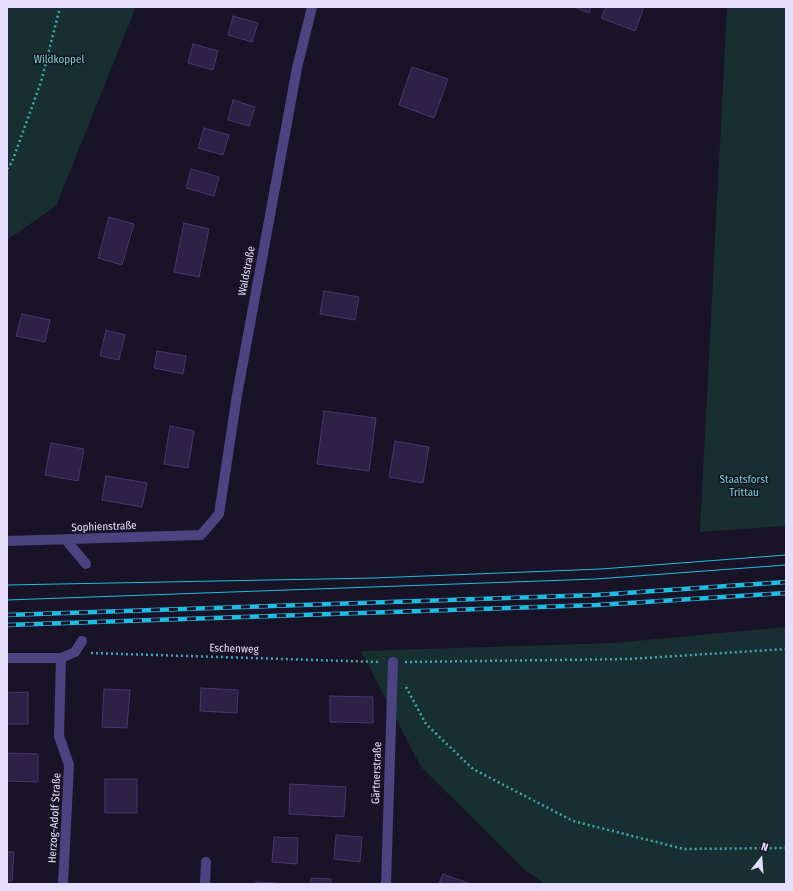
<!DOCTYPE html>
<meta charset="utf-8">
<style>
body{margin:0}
#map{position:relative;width:793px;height:891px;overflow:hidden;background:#191327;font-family:"Fira Sans Condensed",sans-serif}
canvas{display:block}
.frame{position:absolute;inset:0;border:8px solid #e4ddfb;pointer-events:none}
.north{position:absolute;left:741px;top:839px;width:40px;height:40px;-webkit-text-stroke:3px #191327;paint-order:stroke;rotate:17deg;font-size:11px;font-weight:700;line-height:16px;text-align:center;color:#e4ddfb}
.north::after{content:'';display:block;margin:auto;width:14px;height:18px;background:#e4ddfb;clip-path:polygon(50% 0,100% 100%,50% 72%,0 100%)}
</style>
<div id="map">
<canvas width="793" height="891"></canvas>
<div class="frame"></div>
<div class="north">N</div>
</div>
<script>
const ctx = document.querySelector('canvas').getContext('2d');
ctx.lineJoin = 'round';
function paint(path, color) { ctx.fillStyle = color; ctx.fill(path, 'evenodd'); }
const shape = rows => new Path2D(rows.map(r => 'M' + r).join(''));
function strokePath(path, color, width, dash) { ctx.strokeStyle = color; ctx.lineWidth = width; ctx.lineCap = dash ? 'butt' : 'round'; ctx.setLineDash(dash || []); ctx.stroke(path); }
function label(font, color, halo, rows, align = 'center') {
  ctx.font = font + ' "Fira Sans Condensed",sans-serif'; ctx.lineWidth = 3; ctx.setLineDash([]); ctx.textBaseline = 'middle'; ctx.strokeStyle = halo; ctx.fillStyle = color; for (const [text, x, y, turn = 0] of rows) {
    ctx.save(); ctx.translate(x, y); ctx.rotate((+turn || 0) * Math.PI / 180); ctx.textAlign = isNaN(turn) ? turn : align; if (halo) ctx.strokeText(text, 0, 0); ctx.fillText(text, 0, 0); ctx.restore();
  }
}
paint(shape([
 [7,7,136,7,56,206,7,240],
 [727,7,786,7,786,526,700,532],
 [786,627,786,884,545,884,525,870,421,767,361,651,613,643]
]), '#172f31');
const building = shape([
 [574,7,591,7,589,13,574,7],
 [606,7,644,7,635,31,601,18,606,7],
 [233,16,258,23,252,42,228,35,233,16],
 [193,44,218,51,213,70,188,63,193,44],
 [412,67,448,79,434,118,399,105,412,67],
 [233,100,255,107,249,126,228,120,233,100],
 [204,128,229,135,223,155,198,148,204,128],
 [191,169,219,177,214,196,186,188,191,169],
 [109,217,134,224,122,265,98,258,109,217],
 [184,223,209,229,199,277,174,272,184,223],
 [324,291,359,297,355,320,320,314,324,291],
 [22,314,50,320,45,342,16,336,22,314],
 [106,330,125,335,119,360,100,356,106,330],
 [157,351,186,356,183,374,154,368,157,351],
 [324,411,376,418,369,471,317,464,324,411],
 [170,426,194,431,188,468,164,464,170,426],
 [395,441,429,447,423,483,389,477,395,441],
 [51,443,84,449,78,481,45,475,51,443],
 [106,476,147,483,142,507,102,500,106,476],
 [201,688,238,690,237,713,200,711,201,688],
 [104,689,130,690,127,728,102,727,104,689],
 [28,692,28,724,7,724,7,693,28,692],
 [330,696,373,697,373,723,330,722,330,696],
 [7,753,38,754,38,782,7,781,7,753],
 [105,779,137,779,137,813,105,813,105,779],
 [290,784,346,787,344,817,289,814,290,784],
 [336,835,362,837,360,862,334,859,336,835],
 [274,837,298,838,297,864,272,862,274,837],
 [7,852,14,852,12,881,7,881,7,852],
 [443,874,471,884,439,884,443,874],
 [311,878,331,879,331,884,310,884,311,878],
 [256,882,293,884,256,884,256,882]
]);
paint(building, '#2d2146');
strokePath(building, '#473670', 1);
strokePath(shape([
 [7,169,12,162,41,82,60,7],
 [91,653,380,662],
 [405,662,629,659,786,649],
 [406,687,426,724,473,769,573,821,684,849,786,848]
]), '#3ea9ae', 2.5, [2, 3]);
strokePath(shape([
 [66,540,86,564],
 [7,541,201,535,219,514,237,395,297,68,312,7],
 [7,658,61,658,75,652,82,641],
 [61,658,59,736,69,765,63,884],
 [205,884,206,862],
 [386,884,393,662]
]), '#4c4381', 10);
strokePath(shape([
 [7,585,374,578,601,569,786,555],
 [7,600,596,579,786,565]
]), '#1ebde6', 1);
const rail = shape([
 [7,615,596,595,786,582],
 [7,625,597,605,786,593]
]);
strokePath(rail, '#1ebde6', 4.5);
strokePath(rail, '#191327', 3, [9]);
label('11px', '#70d5c6', '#191327', [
 ["Wildkoppel",59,60],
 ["Staatsforst",744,480],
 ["Trittau",744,493]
]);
label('11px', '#e4ddfb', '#191327', [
 ["Waldstraße",247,271,-79],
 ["Sophienstraße",104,527,-2],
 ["Eschenweg",234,649,2],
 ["Gärtnerstraße",377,773,-88],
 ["Herzog-Adolf Straße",55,818,-87]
]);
</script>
